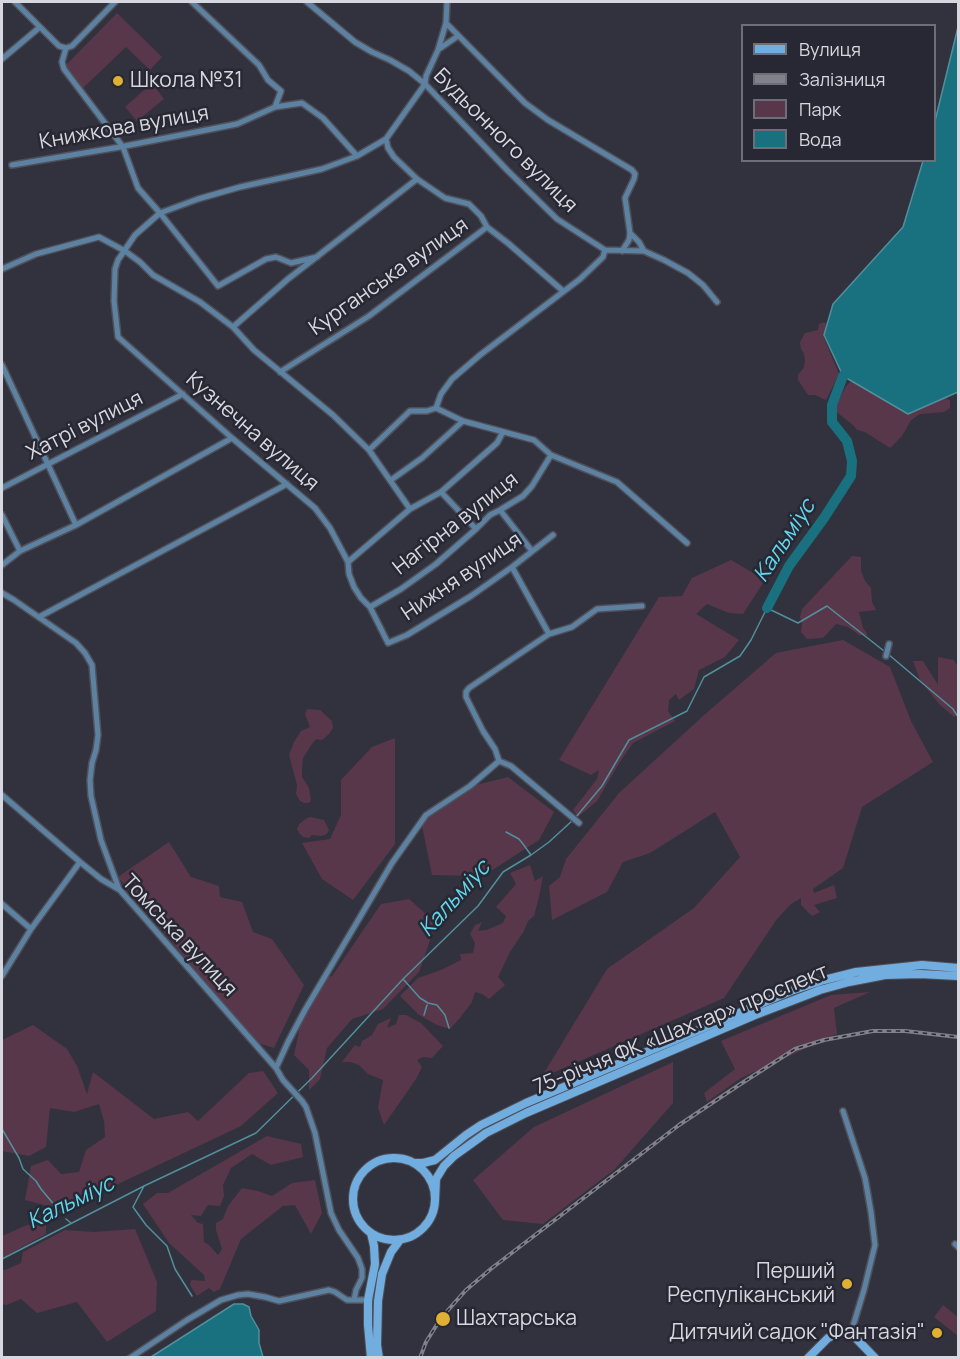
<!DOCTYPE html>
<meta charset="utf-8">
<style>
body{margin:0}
#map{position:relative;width:960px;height:1359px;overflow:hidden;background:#31323d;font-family:Manrope,sans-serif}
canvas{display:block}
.frame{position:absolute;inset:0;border:3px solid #d7d8df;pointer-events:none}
.legend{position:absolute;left:741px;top:24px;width:195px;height:138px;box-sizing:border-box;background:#272833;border:2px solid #6d6e78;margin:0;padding:8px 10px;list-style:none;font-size:18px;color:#d7d8df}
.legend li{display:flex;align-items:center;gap:12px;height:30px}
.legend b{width:30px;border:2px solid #6d6e78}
</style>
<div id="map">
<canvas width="960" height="1359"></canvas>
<div class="frame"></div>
<ul class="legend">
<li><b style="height:8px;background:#72addf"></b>Вулиця</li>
<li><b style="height:8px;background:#80818a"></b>Залізниця</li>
<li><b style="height:16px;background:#59374a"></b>Парк</li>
<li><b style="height:16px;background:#19707f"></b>Вода</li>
</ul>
</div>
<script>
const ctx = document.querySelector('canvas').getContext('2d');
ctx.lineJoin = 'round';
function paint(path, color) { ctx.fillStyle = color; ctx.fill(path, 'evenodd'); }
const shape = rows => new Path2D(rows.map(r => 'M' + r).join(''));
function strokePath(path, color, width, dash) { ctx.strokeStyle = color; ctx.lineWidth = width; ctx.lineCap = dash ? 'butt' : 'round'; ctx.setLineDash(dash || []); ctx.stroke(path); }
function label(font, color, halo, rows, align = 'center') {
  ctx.font = font + ' Manrope,sans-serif'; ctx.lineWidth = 5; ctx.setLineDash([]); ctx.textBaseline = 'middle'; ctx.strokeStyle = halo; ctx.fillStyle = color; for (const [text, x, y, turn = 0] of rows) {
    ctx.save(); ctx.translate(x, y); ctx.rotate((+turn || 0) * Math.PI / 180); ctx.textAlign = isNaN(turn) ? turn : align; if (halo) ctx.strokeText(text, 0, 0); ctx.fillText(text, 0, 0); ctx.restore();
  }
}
paint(shape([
 [117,13,162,57,150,70,126,47,82,89,64,67],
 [152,83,164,99,137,121,125,107],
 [824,322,830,326,824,338,839,374,826,400,815,395,808,395,798,380,798,375,804,367,805,360,804,354,801,349,800,342,805,333,818,330,819,324],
 [857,376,936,394,950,400,950,408,944,412,920,414,911,420,902,436,890,448,865,432,857,430,853,425,834,410,846,386],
 [852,556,861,557,861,571,865,581,871,588,872,602,876,610,859,612,863,628,868,635,859,635,848,627,836,624,823,638,807,639,801,632,802,624,800,617,802,609],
 [731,560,765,580,743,614,729,613,707,604,696,614,739,640,725,657,699,670,694,689,679,700,676,694,669,700,668,711,675,721,633,743,618,765,597,801,578,817,573,810,597,779,599,770,591,775,559,760,659,597,682,596,692,578],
 [843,640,890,667,911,721,933,762,862,807,843,868,813,889,814,893,834,885,837,898,814,905,820,912,812,916,801,905,801,898,791,904,777,919,724,998,541,1078,607,969,694,908,740,857,715,812,650,853,623,862,607,892,552,920,549,886,560,877,566,859,619,793,703,716,776,653],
 [938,657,954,660,958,667,958,714,954,717,939,704,920,680,913,661,923,661,938,685],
 [307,709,320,710,332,721,333,728,329,734,322,740,316,739,312,744,303,758,302,769,302,777,309,788,311,801,308,803,304,803,300,801,296,794,297,785,289,755,294,742,301,731,310,727,305,714],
 [395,738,395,844,353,900,322,879,302,843,330,839,341,815,341,780,372,747],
 [508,777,554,812,539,840,483,876,432,875,420,816,476,785],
 [311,817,324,820,329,830,327,834,321,836,312,835,309,838,303,837,299,833,297,829,299,824,307,818],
 [169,842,191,877,219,886,220,897,242,902,253,932,272,939,304,985,274,1048,255,1042,118,877],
 [530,865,535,881,543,876,539,897,534,916,528,921,524,931,510,952,498,977,505,985,489,999,482,994,475,992,472,1002,459,1019,450,1029,437,1025,419,1015,400,996,418,978,441,970,461,960,460,954,473,953,475,943,470,934,475,925,482,922,478,931,486,930,503,923,506,916,496,907,516,884,510,873],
 [409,899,436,923,419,972,383,1009,352,1019,327,1048,320,1079,309,1090,309,1070,294,1055,301,1022,327,977,332,976,381,904],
 [870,992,834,1008,837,1034,741,1078,707,1102,704,1093,735,1069,721,1041,831,995],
 [399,1015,406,1015,421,1023,443,1046,432,1058,423,1057,417,1060,422,1067,416,1079,384,1125,378,1108,383,1080,368,1074,359,1065,350,1062,342,1062,355,1045,360,1047,362,1041,372,1035,378,1024,391,1018,387,1028,396,1024],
 [33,1025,67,1049,77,1066,87,1094,93,1072,154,1119,188,1112,198,1121,249,1073,263,1071,278,1093,241,1126,63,1210,25,1200,31,1166,48,1160,61,1174,79,1172,86,1150,105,1137,104,1121,99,1104,74,1112,50,1108,46,1147,29,1156,2,1151,2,1040],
 [673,1062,673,1103,615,1169,543,1224,503,1220,473,1180,534,1127],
 [267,1136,301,1144,303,1157,271,1165,252,1154,231,1168,223,1185,224,1196,220,1206,208,1205,201,1216,191,1215,198,1223,203,1224,204,1242,209,1245,218,1255,222,1249,216,1230,216,1223,223,1219,228,1206,242,1188,258,1191,272,1196,292,1183,315,1180,322,1213,311,1234,295,1205,283,1206,241,1239,220,1289,214,1292,209,1288,197,1296,190,1285,191,1280,205,1281,204,1275,169,1243,143,1204,157,1193,168,1193],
 [27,1225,46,1225,46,1234,2,1258,2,1236],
 [135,1229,157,1282,156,1311,107,1342,77,1302,37,1313,21,1299,6,1305,2,1304,2,1270,5,1270,21,1263,23,1252,65,1230,94,1232],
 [943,1305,958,1317,958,1336,934,1317]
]), '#59374a');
const water = shape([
 [958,27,958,392,908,414,843,376,824,335,833,304,903,227,923,161,934,160,935,121,958,27],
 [234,1304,243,1304,249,1307,251,1316,259,1330,259,1343,263,1357,151,1357,234,1304]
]);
paint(water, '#19707f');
strokePath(water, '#528f9c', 1.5);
strokePath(shape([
 [888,654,953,709,958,717],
 [576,817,602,786,629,740,687,711,704,677,740,656,751,640,767,608,798,623,827,606,884,651],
 [506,832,519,839,523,844,531,855],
 [403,979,420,998,428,1003,437,1005,445,1015,449,1028],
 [424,1015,427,1005],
 [2,1129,19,1158,23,1169,36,1181,41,1189,62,1214],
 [144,1186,133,1207,146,1225,167,1246,175,1269,192,1296],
 [66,1219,71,1223],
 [2,1259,144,1186,256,1133,312,1078,403,979,478,906,503,872,531,855,549,842,573,820]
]), '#528f9c', 1.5);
strokePath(shape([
 [767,608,789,566,824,518,851,476,852,461,847,441,832,422,832,405,843,376,853,368]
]), '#19707f', 10);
const street = shape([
 [15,2,59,46,66,48],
 [192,2,259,65,268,80,281,91,275,107,302,103,323,118,357,156],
 [307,2,355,42,372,52,390,60,409,71,425,84,507,170,557,219,605,250,644,251,664,260,688,273,703,285,717,302],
 [447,2,446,23,438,50,426,76,425,84,386,139,357,156,322,169,240,187,198,199,160,213,135,235,118,260,115,269,114,301,118,337,232,438,315,508,330,528,348,562,349,574,354,587,361,598,370,607,388,643,407,635,471,596,512,567,553,535],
 [446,23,525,103,548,120,632,170,635,174,634,179,625,198,630,233,629,240,622,251],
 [66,48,62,62,64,69,123,147,138,188,160,213,218,286,266,259,276,257,291,263,317,257],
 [66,48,72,46,115,2],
 [439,49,458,36],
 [2,59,40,27],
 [386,139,388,148,394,157,417,179,445,198,469,204,481,216,487,227,509,244,563,291],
 [12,165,120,147,237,124,275,107],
 [630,233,639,242,644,251],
 [2,269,36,254,99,237,125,251,140,262,153,275,200,302,233,327,254,350,333,415,369,450,410,509],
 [233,327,288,279,417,179],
 [2,365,76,525],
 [280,372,369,316,487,227],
 [436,408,463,421,534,440,551,455,617,482,687,543],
 [369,450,410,411,427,411,436,408,441,394,452,379,480,355,580,279,603,257,605,250],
 [391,480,422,458,463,421],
 [2,488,183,394],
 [441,492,476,529],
 [500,510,532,551],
 [2,515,20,551],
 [348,562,410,509,441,492,497,443,503,432],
 [2,565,20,551,76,525,232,438],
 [512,567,549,634],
 [2,593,14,600,76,643,85,653,92,665,98,735,96,750,92,763,90,780,91,796,101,840,119,889],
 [370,607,401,589,436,564,476,529,490,515,500,510,523,496,532,486,551,455],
 [39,617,287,484],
 [886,656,889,644],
 [2,795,80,862,101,879,120,890,276,1068,283,1080,302,1101,306,1107,315,1133,331,1213,339,1230,358,1258,362,1269,362,1278,356,1290,354,1300],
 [579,823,511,766,499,761,495,749,483,731,466,697,466,692,469,688,549,634,572,627,597,609,642,606],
 [2,904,31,929],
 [2,976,31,929,80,862],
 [276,1068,288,1042,305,1010,392,863,426,815,470,786,499,761],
 [843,1111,865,1178,871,1212,875,1245,864,1290,853,1326,848,1330],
 [955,1244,958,1247],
 [130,1358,187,1320,221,1300,238,1295,248,1294,265,1297,279,1301,329,1290,335,1292,347,1300,370,1300]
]);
const secondary = shape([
 '353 1199a41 41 0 1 1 82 0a41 41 0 1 1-82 0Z',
 [414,1163,423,1163,435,1160,466,1135,481,1125,526,1103,791,991,824,980,856,972,922,965,958,968],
 [435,1201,436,1179,444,1166,454,1156,486,1133,526,1113,755,1015,820,990,849,982,885,975,920,974,958,976],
 [371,1358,368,1325,368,1300,375,1264,374,1246,371,1233],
 [379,1358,377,1345,378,1301,382,1274,391,1252,400,1240],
 [808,1358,828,1338,838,1333,848,1330,875,1358]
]);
strokePath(street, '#4f505a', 8);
strokePath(secondary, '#4f505a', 10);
strokePath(street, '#5d81a1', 5);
strokePath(secondary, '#72addf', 8);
const rail = shape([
 [420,1358,426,1342,441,1318,466,1290,492,1268,679,1125,739,1085,795,1049,824,1040,873,1031,905,1031,958,1037]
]);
strokePath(rail, '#80818a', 4);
strokePath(rail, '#272833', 1.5, [4.5]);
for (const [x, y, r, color] of [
 [118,81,6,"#e0b034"],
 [847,1284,6,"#e0b034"],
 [443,1319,8,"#e0b034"],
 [937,1333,6,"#e0b034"]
]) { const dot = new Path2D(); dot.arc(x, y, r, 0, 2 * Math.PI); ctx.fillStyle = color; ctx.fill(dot); strokePath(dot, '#272833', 2); }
label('21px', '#d7d8df', '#272833', [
 ["Школа №31",130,81],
 ["Перший",835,1272,"right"],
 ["Респуліканський",835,1296,"right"],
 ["Шахтарська",456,1319],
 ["Дитячий садок \"Фантазія\"",925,1333,"right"]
], 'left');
label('21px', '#d7d8df', '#272833', [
 ["Книжкова вулиця",124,128,-10],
 ["Будьонного вулиця",505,141,45],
 ["Курганська вулиця",389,277,-35],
 ["Хатрі вулиця",85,426,-27],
 ["Кузнечна вулиця",252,432,41],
 ["Нагірна вулиця",456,524,-38],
 ["Нижня вулиця",462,577,-34],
 ["Томська вулиця",179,936,47],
 ["75-річчя ФК «Шахтар» проспект",681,1030,-22]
]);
label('italic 22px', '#60d8ee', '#272833', [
 ["Кальміус",785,541,-57],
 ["Кальміус",455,899,-48],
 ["Кальміус",71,1203,-26]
]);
</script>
